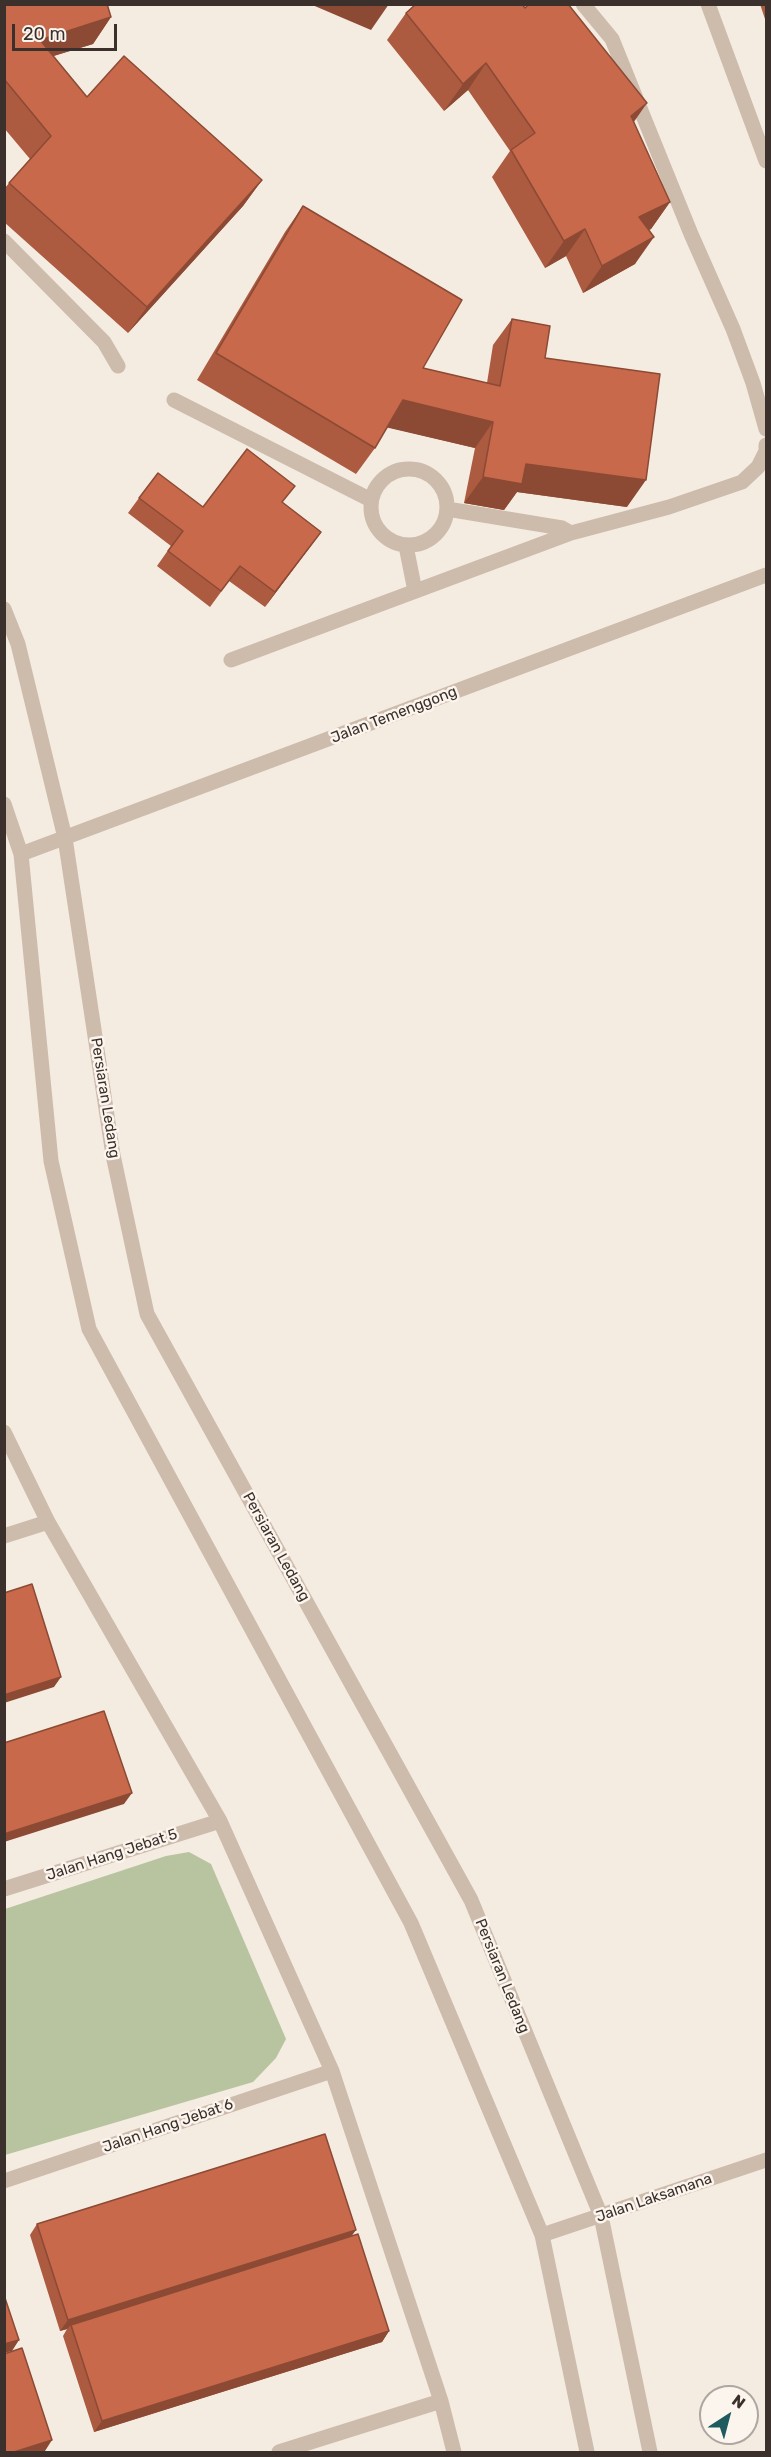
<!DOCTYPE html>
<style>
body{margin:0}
#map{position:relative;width:771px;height:2457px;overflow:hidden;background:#f4ebe1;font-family:Rubik,sans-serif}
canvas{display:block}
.frame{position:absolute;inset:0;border:6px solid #3b302b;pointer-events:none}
.north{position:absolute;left:699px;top:2385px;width:60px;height:60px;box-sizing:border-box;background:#fbf5ee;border:2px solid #aea6a0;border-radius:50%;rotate:36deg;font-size:16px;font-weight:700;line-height:24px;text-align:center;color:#3b302b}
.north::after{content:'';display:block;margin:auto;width:21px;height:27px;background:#1f5a5e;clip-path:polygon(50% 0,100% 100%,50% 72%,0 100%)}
.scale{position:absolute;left:12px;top:24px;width:105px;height:27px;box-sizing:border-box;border:3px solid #3b302b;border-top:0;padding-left:8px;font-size:18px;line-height:21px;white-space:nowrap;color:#3b302b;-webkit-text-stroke:4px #fbf5ee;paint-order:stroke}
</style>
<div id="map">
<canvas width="771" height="2457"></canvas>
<div class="frame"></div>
<div class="north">N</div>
<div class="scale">20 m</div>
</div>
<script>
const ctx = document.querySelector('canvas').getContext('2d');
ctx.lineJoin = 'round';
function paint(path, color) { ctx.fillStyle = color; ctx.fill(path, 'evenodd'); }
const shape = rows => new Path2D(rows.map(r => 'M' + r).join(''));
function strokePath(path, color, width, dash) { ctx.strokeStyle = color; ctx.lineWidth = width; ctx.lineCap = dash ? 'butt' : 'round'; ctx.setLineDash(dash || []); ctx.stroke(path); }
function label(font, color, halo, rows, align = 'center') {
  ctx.font = font + ' Rubik,sans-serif'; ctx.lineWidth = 5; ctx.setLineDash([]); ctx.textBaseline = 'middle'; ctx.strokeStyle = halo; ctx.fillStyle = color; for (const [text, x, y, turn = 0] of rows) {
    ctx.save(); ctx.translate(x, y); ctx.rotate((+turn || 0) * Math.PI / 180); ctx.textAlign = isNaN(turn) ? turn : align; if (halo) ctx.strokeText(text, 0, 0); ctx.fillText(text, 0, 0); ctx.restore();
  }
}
paint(shape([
 [189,1852,211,1864,286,2039,276,2058,253,2082,5,2155,5,1909,166,1856]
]), '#b8c4a0');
strokePath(shape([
 [583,4,612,39,691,234,733,329,753,383,766,429],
 [708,4,766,161],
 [4,241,104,342,118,366],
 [174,400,371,500],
 '371 507a38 38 0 1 1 76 0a38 38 0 1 1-76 0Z',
 [447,509,562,528,571,533],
 [406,546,415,591],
 [4,609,18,644,65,838,113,1155,147,1314,471,1900,601,2216,650,2452],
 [231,660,571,533,669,507,742,482,758,467,766,451,766,445],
 [4,804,21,854,51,1161,89,1329,411,1923,542,2235,587,2452],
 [21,854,766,575],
 [4,1432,48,1522,220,1821,332,2071,441,2401,454,2452],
 [4,1536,48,1522],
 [4,1889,220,1821],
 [4,2181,332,2071],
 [542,2235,766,2160],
 [279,2452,441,2401]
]), '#cdbbac', 15);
paint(shape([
 [4,4,111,17,93,44,53,56,87,97,262,180,243,206,128,333,4,222,4,189,30,159,4,128],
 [760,4,766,4,766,22],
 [406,13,634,122,670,202,651,229,649,230,635,264,583,293,566,256,545,268,492,177,510,151,468,90,444,111,387,40],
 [303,206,423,368,487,383,493,345,512,319,545,358,627,507,517,492,504,510,464,503,475,448,387,427,375,448,356,474,197,380,285,232],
 [139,498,203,507,283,503,321,532,265,607,229,581,210,607,157,566,171,546,128,513],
 [37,2224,351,2236,389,2331,382,2342,94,2432,63,2336,67,2329,60,2331,30,2235]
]), '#ac5a40');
paint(shape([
 [310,4,389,4,371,30],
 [111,17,93,44,21,66,40,40],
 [486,63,468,90,444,111,463,84],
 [647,103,629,129,631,116],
 [262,180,243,206,128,333,147,307],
 [670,202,651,229,621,243,639,217],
 [585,229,566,256,545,268,564,241],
 [654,237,635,264,583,293,602,266],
 [403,400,493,422,475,448,385,427],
 [526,464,646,480,627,507,517,492,504,510,464,503,483,477],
 [321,532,310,547,265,607,275,592],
 [61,1677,54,1687,4,1703,4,1695],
 [132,1793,124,1804,4,1842,4,1834],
 [356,2230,348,2241,71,2325,67,2329,60,2331,68,2320],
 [389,2331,382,2342,94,2432,102,2421],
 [19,2340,12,2351,4,2353,4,2344],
 [52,2440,45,2451,40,2452,14,2452]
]), '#8c4a34');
const building = shape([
 [4,4,107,4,111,17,40,40,87,97,124,56,262,180,147,307,9,183,51,136,4,79,4,4],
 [416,4,522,4,525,8,529,4,568,4,647,103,631,116,670,202,639,217,654,237,602,266,585,229,564,241,511,150,535,133,486,63,463,84,406,13,416,4],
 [303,206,462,300,423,368,500,386,512,319,550,326,545,358,660,374,646,480,526,464,522,484,483,477,493,422,403,400,375,448,216,353,303,206],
 [247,449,295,486,282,502,321,532,275,592,240,566,221,591,168,551,183,531,139,498,158,473,203,507,247,449],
 [32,1584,61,1677,4,1695,4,1593,32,1584],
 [104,1711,132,1793,4,1834,4,1743,104,1711],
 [325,2134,356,2230,68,2320,37,2224,325,2134],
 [358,2234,389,2331,102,2421,71,2325,358,2234],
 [4,2295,19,2340,4,2344,4,2295],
 [22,2348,52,2440,14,2452,4,2452,4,2354,22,2348]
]);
paint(building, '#c8694b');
strokePath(building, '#8c4a34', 1.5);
label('15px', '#3b302b', '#fbf5ee', [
 ["Jalan Temenggong",394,715,-21],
 ["Persiaran Ledang",105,1098,81],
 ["Persiaran Ledang",276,1547,61],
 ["Jalan Hang Jebat 5",112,1855,-18],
 ["Persiaran Ledang",502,1976,68],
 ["Jalan Hang Jebat 6",168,2126,-19],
 ["Jalan Laksamana",654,2198,-19]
]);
</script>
